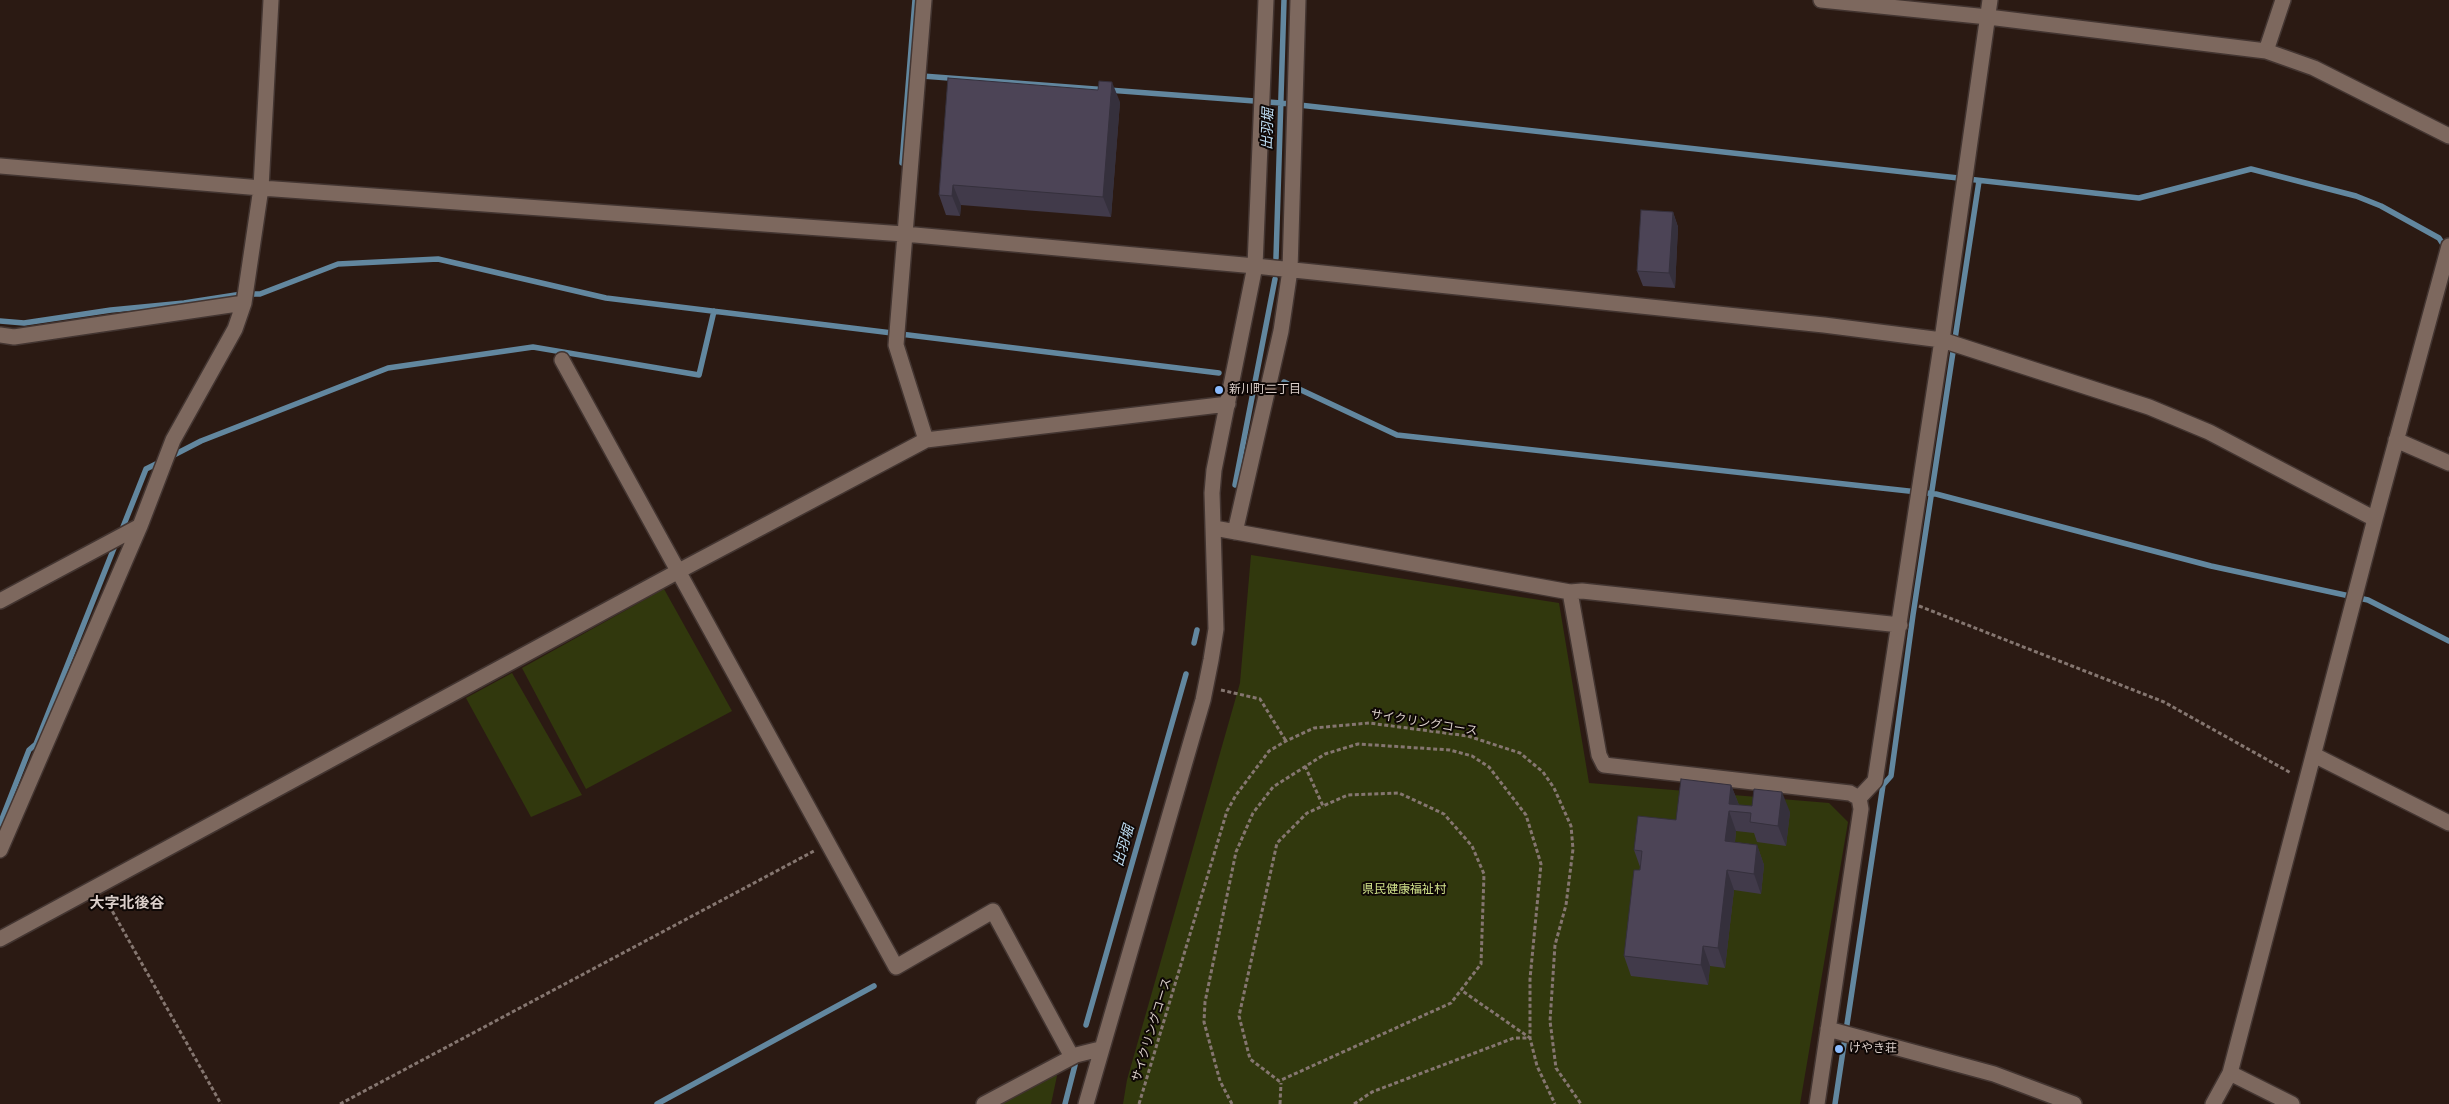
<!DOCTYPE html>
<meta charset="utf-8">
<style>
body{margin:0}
canvas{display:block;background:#2b1a13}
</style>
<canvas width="2449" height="1104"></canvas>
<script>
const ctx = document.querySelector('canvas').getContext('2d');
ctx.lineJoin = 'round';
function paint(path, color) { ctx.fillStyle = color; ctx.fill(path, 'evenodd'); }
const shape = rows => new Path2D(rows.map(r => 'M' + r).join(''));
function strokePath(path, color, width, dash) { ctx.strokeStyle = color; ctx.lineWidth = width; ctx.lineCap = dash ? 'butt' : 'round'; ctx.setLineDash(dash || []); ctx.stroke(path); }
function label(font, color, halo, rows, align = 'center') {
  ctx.font = font + ' Manrope,"Noto Sans JP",sans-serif'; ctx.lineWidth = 4; ctx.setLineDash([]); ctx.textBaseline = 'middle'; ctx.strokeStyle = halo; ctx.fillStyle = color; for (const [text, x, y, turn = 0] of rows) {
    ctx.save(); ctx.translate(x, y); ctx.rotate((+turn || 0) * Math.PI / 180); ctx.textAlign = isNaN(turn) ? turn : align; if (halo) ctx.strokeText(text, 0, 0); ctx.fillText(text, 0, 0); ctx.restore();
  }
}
paint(shape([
 [1251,555,1559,603,1589,783,1829,803,1848,822,1800,1104,1123,1104,1127,1080,1240,683],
 [664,589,732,711,586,789,522,668],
 [512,673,582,795,531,817,466,698],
 [1058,1071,1051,1104,996,1104]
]), '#31380d');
strokePath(shape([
 [909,75,1281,103,2139,198,2251,169,2356,196,2381,206,2439,238,2446,249],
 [902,163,915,0],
 [1276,258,1284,0],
 [0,321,24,323,111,310,184,303,242,294,260,294,338,264,438,259,606,298,1219,373],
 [1284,382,1397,435,1936,494,2211,566,2368,600,2449,641],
 [170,457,201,441,388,368,533,347,699,375,714,311],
 [1235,485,1275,279],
 [121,532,146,469,162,461],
 [1194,643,1197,630],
 [0,824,29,750,36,744,116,543],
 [1086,1025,1186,674],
 [657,1104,874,986],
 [1065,1104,1075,1065],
 [1835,1104,1883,785,1891,776,1913,615,1979,181]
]), '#62879f', 5.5);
const minor = shape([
 [924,0,896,345,926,440],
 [1821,0,1988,17,2266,51,2314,68,2449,136],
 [2266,51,2283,0],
 [0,166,261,188,904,234,1255,266,1824,325,1942,340,2149,407,2209,432,2375,519],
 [0,335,14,337,244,303],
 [562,360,896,967,993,911,1072,1057],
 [2396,440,2449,463],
 [1214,528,1570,592,1599,755,1604,765,1850,793,1859,798,1861,809,1817,1104],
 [1235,532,1281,331,1290,270,1298,0],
 [1570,592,1582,591,1900,625],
 [0,601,140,526],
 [2314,755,2449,823],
 [1859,798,1875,781,1942,340,1990,0],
 [0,850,140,526,173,440,235,329,244,303,261,188,271,0],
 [0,939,677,572,926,440,1228,404],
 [1828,1029,1994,1074,2074,1104],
 [2230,1073,2292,1104],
 [984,1104,1076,1055,1100,1049],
 [1086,1104,1203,700,1211,660,1216,629,1212,493,1214,470,1255,266,1266,0],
 [2213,1104,2230,1073,2375,519,2449,246]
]);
strokePath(minor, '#433531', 18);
strokePath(shape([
 [1919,606,2164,702,2291,773],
 [1221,690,1260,699,1286,741],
 [1305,766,1323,806,1348,795,1399,793,1444,814,1472,846,1484,874,1481,964,1451,1003,1279,1081,1250,1059,1239,1016,1277,843,1307,813,1323,806],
 [106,900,221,1104],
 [340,1104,814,851],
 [1139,1104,1227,811,1236,795,1269,751,1286,741,1314,728,1369,723,1468,736,1520,753,1543,772,1554,788,1571,826,1573,849,1566,905,1555,945,1550,1021,1556,1068,1581,1104],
 [1232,1104,1220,1081,1204,1022,1205,1002,1236,852,1253,813,1273,787,1325,754,1358,744,1450,750,1472,756,1489,767,1526,815,1541,864,1530,979,1530,1038,1537,1066,1555,1104],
 [1280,1104,1281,1083],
 [1354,1104,1372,1092,1514,1038,1530,1038,1461,990]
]), '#857670', 3, [4, 2.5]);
strokePath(minor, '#7d685e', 15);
paint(shape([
 [948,78,1120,102,1111,217,961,205,960,216,946,215,939,195],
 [1673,212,1678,227,1675,288,1643,286,1637,271],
 [1731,785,1739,805,1790,812,1786,846,1757,842,1754,833,1736,831,1735,842,1757,845,1764,865,1761,894,1734,890,1725,968,1710,966,1708,985,1631,976,1624,956,1640,867,1634,850,1676,820]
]), '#413a4a');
paint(shape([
 [1112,82,1120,102,1111,217,1103,197],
 [953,185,961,205,960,216,952,196],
 [1673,212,1678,227,1675,288,1669,273],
 [1731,785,1739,805,1729,804],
 [1782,792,1790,812,1786,846,1778,826],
 [1729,811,1736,831,1733,861,1725,841],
 [1757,845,1764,865,1761,894,1754,874],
 [1727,870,1734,890,1725,968,1718,948],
 [1703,946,1710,966,1708,985,1701,965]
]), '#35303c');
const building = shape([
 [948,78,1098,90,1099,81,1112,82,1103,197,953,185,952,196,939,195,948,78],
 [1641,210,1673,212,1669,273,1637,271,1641,210],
 [1681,779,1731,785,1729,804,1752,806,1754,789,1782,792,1778,826,1750,822,1751,813,1729,811,1725,841,1757,845,1754,874,1727,870,1718,948,1703,946,1701,965,1624,956,1634,870,1640,870,1642,851,1634,850,1638,816,1676,820,1681,779]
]);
paint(building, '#4c4456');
strokePath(building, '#35303c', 1);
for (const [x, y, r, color] of [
 [1219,390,5,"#8abafc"],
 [1839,1049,5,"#8abafc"]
]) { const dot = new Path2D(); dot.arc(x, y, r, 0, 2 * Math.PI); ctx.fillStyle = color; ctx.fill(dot); strokePath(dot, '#0e0705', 2); }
label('12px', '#dbcfca', '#0e0705', [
 ["新川町二丁目",1229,390],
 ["けやき荘",1849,1049]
], 'left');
label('12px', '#dbcfca', '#0e0705', [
 ["サイクリングコース",1424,723,9],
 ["サイクリングコース",1152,1030,-73]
]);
label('12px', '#d1e28b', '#0e0705', [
 ["県民健康福祉村",1404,890]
]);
label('italic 14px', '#c0e0f6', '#0e0705', [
 ["出羽堀",1268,129,-88],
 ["出羽堀",1124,846,-74]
]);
label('bold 15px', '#dbcfca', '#0e0705', [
 ["大字北後谷",127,904]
]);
</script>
